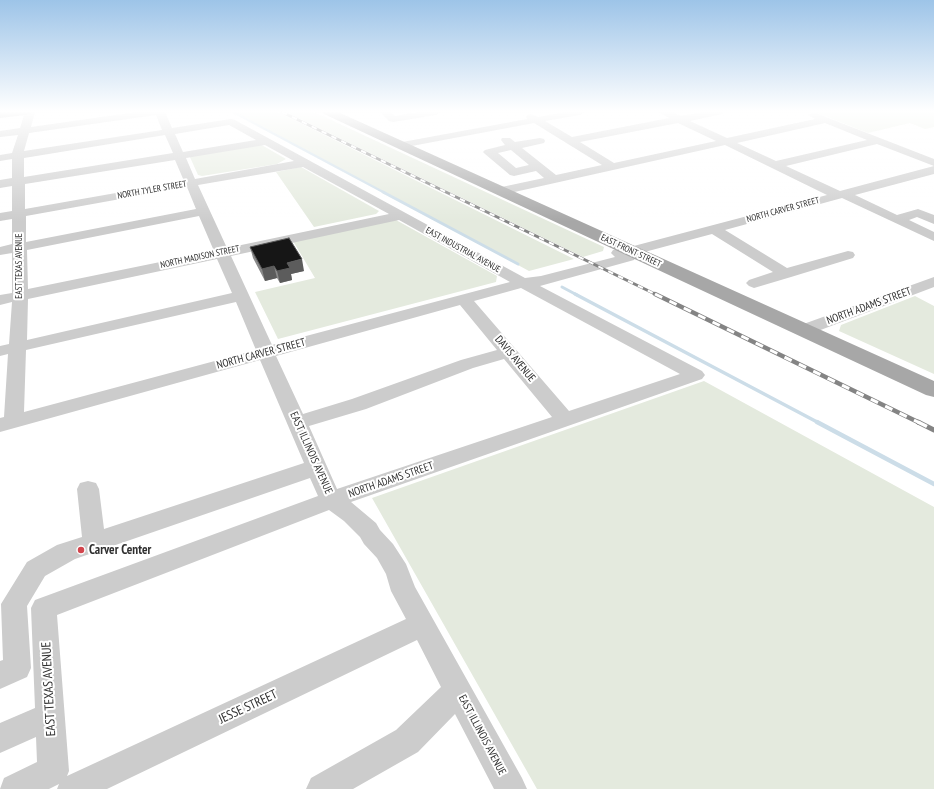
<!DOCTYPE html>
<style>
body{margin:0}
canvas{display:block;background:#fff}
</style>
<canvas width="934" height="789"></canvas>
<script>
const ctx = document.querySelector('canvas').getContext('2d');
ctx.lineJoin = 'round';
function paint(path, color) { ctx.fillStyle = color; ctx.fill(path, 'evenodd'); }
const shape = rows => new Path2D(rows.map(r => 'M' + r).join(''));
function strokePath(path, color, width, dash) { ctx.strokeStyle = color; ctx.lineWidth = width; ctx.lineCap = dash ? 'butt' : 'round'; ctx.setLineDash(dash || []); ctx.stroke(path); }
function label(font, color, halo, rows, align = 'center') {
  ctx.font = font + ' "PT Sans Narrow",sans-serif'; ctx.lineWidth = 4; ctx.setLineDash([]); ctx.textBaseline = 'middle'; ctx.strokeStyle = halo; ctx.fillStyle = color; for (const [text, x, y, turn = 0] of rows) {
    ctx.save(); ctx.translate(x, y); ctx.rotate((+turn || 0) * Math.PI / 180); ctx.textAlign = isNaN(turn) ? turn : align; if (halo) ctx.strokeText(text, 0, 0); ctx.fillText(text, 0, 0); ctx.restore();
  }
}
paint(shape([
 [235,112,278,112,574,259,529,271],
 [286,112,314,112,604,247,603,251,583,257],
 [815,112,934,112,934,127,925,129,910,123,868,133],
 [260,144,286,159,277,164,202,176,198,175,189,155],
 [301,167,379,211,376,214,314,227,276,172],
 [396,220,497,276,496,282,278,339,255,292,315,278,293,241],
 [915,296,934,306,934,374,839,331,841,325],
 [704,381,934,507,934,789,537,789,372,498]
]), '#e4eade');
strokePath(shape([
 [233,112,385,193]
]), '#ccdde8', 2.5);
strokePath(shape([
 [383,192,518,264],
 [562,287,577,295]
]), '#ccdde8', 3);
strokePath(shape([
 [575,294,819,423]
]), '#ccdde8', 3.5);
strokePath(shape([
 [817,422,934,484]
]), '#ccdde8', 4.5);
paint(shape([
 [25,112,35,112,31,127,136,112,165,112,172,128,231,119,235,120,525,278,541,276,615,257,611,253,613,250,630,247,827,195,725,145,501,195,497,194,495,191,497,188,544,178,536,171,514,176,510,175,485,154,483,152,485,150,505,145,501,140,502,138,510,138,515,142,540,138,544,139,545,141,544,143,522,148,556,175,602,165,534,123,401,148,397,147,396,145,397,143,527,119,526,117,527,115,531,114,538,117,564,112,585,112,580,115,545,121,572,137,669,118,659,112,672,112,681,116,702,112,723,112,722,114,690,121,727,138,815,119,808,115,813,112,934,159,934,166,877,144,786,166,840,191,934,166,934,174,855,195,897,215,918,209,934,215,934,224,917,217,909,220,934,232,934,241,842,198,725,230,787,268,848,251,853,252,855,255,853,258,791,277,754,288,749,286,746,283,749,280,773,272,712,234,637,254,634,260,540,286,702,371,705,375,702,379,351,502,376,523,380,530,393,544,406,564,415,587,522,778,527,789,494,789,455,714,418,752,353,789,306,789,311,778,396,730,441,687,417,640,107,789,57,789,59,784,49,789,0,789,4,778,37,762,36,737,0,753,0,723,35,708,31,608,35,600,318,496,310,478,75,559,45,576,27,606,31,668,27,677,0,689,0,661,3,660,1,604,27,562,57,545,82,537,77,489,80,483,88,481,96,483,99,489,104,529,304,463,260,360,0,432,0,418,4,417,8,354,0,356,0,346,9,344,12,302,0,305,0,295,12,293,12,253,0,255,0,247,12,244,12,219,0,221,0,213,12,211,12,186,0,188,0,180,12,178,12,159,0,161,0,155,12,153,18,135,0,137,0,131,20,128,25,112],
 [156,115,162,130,24,151,29,133,156,115],
 [678,123,716,141,614,163,580,142,678,123],
 [825,123,867,140,776,161,737,143,825,123],
 [229,125,256,140,183,152,175,134,229,125],
 [165,135,173,153,24,177,24,158,165,135],
 [265,145,294,161,195,179,186,158,265,145],
 [511,150,529,165,516,168,498,153,511,150],
 [175,160,184,181,25,209,25,184,175,160],
 [303,167,389,214,227,248,198,185,303,167],
 [187,187,196,209,26,242,26,216,187,187],
 [199,216,214,251,28,289,27,250,199,216],
 [399,220,510,282,272,345,231,256,399,220],
 [217,259,232,293,27,340,28,299,217,259],
 [521,288,680,374,569,411,474,301,521,288],
 [236,302,256,350,24,412,26,350,236,302],
 [460,305,497,350,461,360,352,399,303,414,276,356,460,305],
 [504,359,552,417,337,489,309,426,366,409,473,368,504,359],
 [329,510,344,521,360,537,364,544,377,558,386,574,391,591,406,619,67,776,69,771,57,615,329,510],
 [380,112,391,112,395,116,417,112,441,112,436,115,393,122,389,121,380,112],
 [934,277,934,287,810,334,804,335,798,334,796,330,798,326,934,277]
]), '#ccc');
paint(shape([
 [0,112,32,112,30,114,26,115,0,118,0,112],
 [322,112,338,112,934,381,934,397,926,395,324,114,322,112]
]), '#a7a7a7');
const railFar2 = shape([
 [282,112,657,295]
]);
const railFar1 = shape([
 [655,294,920,423]
]);
const rail = shape([
 [918,422,934,430]
]);
strokePath(railFar2, '#848484', 3);
strokePath(railFar1, '#848484', 4.5);
strokePath(rail, '#848484', 5);
strokePath(railFar2, '#fff', 2, [5.5]);
strokePath(railFar1, '#fff', 3, [8]);
strokePath(rail, '#fff', 3.5, [10]);
paint(shape([
 [250,247,304,271,291,274,292,280,280,283,277,278,265,281,253,258]
]), '#8a8a8a');
paint(shape([
 [302,259,304,271,291,274,292,280,280,283,277,271,287,263],
 [274,266,277,278,265,281,262,269]
]), '#5c5c5c');
const building = shape([
 [289,238,302,259,287,263,290,268,277,271,274,266,262,269,250,247,289,238]
]);
paint(building, '#161616');
strokePath(building, '#5c5c5c', 1);
const sky = ctx.createLinearGradient(0, 0, 0, 222);
sky.addColorStop(0, '#9dc4e8');
sky.addColorStop(0.5, '#fff');
sky.addColorStop(1, '#ffffff00');
ctx.fillStyle = sky;
ctx.fillRect(0, 0, 934, 222);
for (const [x, y, r, color] of [
 [81,550,4,"#d2444c"]
]) { const dot = new Path2D(); dot.arc(x, y, r, 0, 2 * Math.PI); ctx.fillStyle = color; ctx.fill(dot); strokePath(dot, '#fff', 1.5); }
label('9px', '#2f2f2f', '#fff', [
 ["NORTH TYLER STREET",152,190,-10],
 ["NORTH CARVER STREET",783,210,-15],
 ["EAST INDUSTRIAL AVENUE",463,250,29],
 ["EAST FRONT STREET",631,251,25],
 ["NORTH MADISON STREET",200,257,-12],
 ["EAST TEXAS AVENUE",19,266,-90]
]);
label('11px', '#2f2f2f', '#fff', [
 ["NORTH ADAMS STREET",869,306,-20],
 ["NORTH CARVER STREET",261,354,-15],
 ["DAVIS AVENUE",515,359,50],
 ["EAST ILLINOIS AVENUE",311,453,66],
 ["NORTH ADAMS STREET",391,480,-19],
 ["EAST ILLINOIS AVENUE",482,735,62]
]);
label('bold 13px', '#2f2f2f', '#fff', [
 ["Carver Center",89,550]
], 'left');
label('13px', '#2f2f2f', '#fff', [
 ["EAST TEXAS AVENUE",49,689,-93],
 ["JESSE STREET",248,707,-25]
]);
</script>
